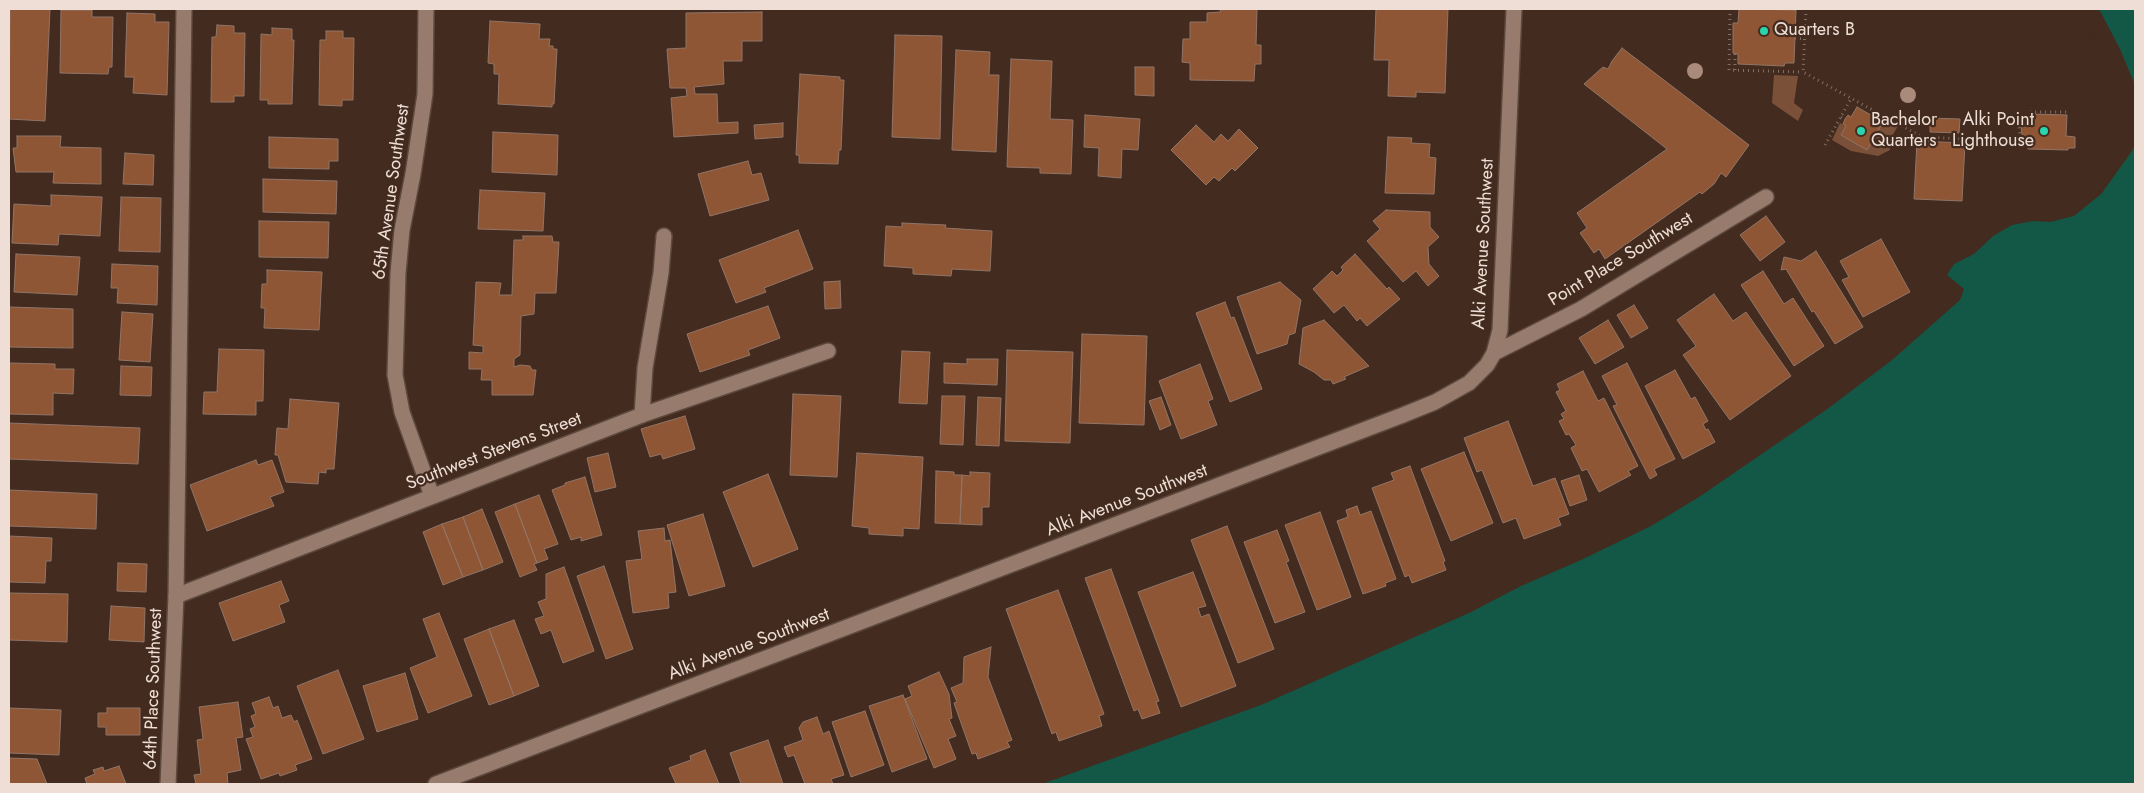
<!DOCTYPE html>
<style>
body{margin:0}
#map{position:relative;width:2144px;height:793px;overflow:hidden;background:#432b1f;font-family:Jost,sans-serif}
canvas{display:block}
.frame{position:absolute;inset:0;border:10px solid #eeded6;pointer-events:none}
</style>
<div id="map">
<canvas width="2144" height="793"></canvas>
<div class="frame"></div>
</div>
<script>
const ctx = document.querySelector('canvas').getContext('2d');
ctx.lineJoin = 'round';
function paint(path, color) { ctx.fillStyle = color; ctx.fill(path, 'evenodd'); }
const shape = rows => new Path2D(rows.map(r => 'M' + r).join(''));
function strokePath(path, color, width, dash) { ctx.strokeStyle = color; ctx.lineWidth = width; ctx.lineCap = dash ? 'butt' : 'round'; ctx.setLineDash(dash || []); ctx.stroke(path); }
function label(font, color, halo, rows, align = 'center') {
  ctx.font = font + ' Jost,sans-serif'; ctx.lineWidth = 4.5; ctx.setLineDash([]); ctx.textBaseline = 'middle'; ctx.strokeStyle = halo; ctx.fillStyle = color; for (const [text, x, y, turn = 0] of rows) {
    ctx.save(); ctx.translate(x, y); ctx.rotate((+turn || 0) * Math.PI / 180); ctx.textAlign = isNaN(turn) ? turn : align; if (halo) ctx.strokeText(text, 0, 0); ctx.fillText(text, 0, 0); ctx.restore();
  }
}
paint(shape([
 [1774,75,1798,76,1794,103,1803,110,1798,121,1772,103],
 [1885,118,1898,126,1891,138,1890,150,1878,156,1851,151,1832,140,1840,123,1846,126,1841,135,1866,149]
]), '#7a5039');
paint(shape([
 [2075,9,2135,9,2135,784,1042,784,1261,705,1469,613,1521,586,1581,560,1651,526,1699,497,1826,410,1892,360,1960,300,1964,289,1947,275,1954,264,1974,254,1993,236,2012,225,2033,221,2050,222,2074,216,2101,194,2118,170,2127,148,2128,104,2116,68]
]), '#135746');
paint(shape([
 [2073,9,2099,9,2120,49,2135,85,2135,144,2132,151,2101,194,2089,202,2099,192,2116,169,2124,148,2127,123,2123,91,2114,69]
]), '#432b1f');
const building = shape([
 [10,9,50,9,45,121,9,119,10,9],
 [1221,9,1257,9,1256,45,1261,45,1261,64,1255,64,1254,81,1190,80,1190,63,1182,62,1183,39,1190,39,1190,22,1207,22,1207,13,1220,12,1221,9],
 [1376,9,1448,9,1445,93,1416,92,1416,97,1388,96,1389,60,1374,60,1376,9],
 [1739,9,1796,10,1794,63,1785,63,1784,66,1738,64,1738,54,1733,53,1733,23,1738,23,1739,9],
 [61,10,92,10,92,17,113,17,112,67,109,67,108,74,60,73,61,10],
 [762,12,762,41,742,41,742,61,723,61,724,84,694,87,695,94,717,94,718,123,738,122,738,133,674,137,671,98,687,96,686,88,670,88,667,49,686,48,686,13,762,12],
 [127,13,155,14,155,22,169,22,167,95,133,93,134,77,125,77,127,13],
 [490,21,540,24,539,39,550,39,549,46,553,46,553,49,557,49,554,104,552,104,552,107,498,104,499,74,494,74,494,64,488,63,490,21],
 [217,25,234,26,234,33,245,33,244,96,234,96,234,102,211,102,212,37,216,37,217,25],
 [272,28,292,29,292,40,294,40,292,104,268,104,268,100,260,100,261,34,272,35,272,28],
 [326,31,343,31,343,38,354,38,353,100,342,100,342,106,319,105,320,40,326,40,326,31],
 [895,35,942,36,940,139,892,137,895,35],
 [1622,48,1749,145,1726,177,1721,173,1714,184,1702,194,1700,192,1605,259,1599,249,1594,253,1580,233,1587,228,1577,213,1667,149,1584,84,1603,67,1608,69,1612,61,1622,48],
 [956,50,990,52,989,75,999,75,996,152,952,150,956,50],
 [1011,59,1052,61,1050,119,1073,120,1071,174,1040,173,1040,168,1007,167,1011,59],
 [1135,67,1154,67,1154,96,1135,95,1135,67],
 [800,74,840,77,840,80,844,80,841,150,839,150,838,164,799,163,799,155,796,155,800,74],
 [1857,107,1883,122,1867,150,1841,135,1846,126,1843,124,1845,119,1848,115,1851,117,1857,107],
 [2031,114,2067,115,2066,136,2075,137,2075,148,2068,148,2068,150,2028,149,2028,138,2025,138,2022,135,2021,127,2026,122,2030,122,2031,114],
 [1085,115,1140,119,1138,150,1122,149,1121,178,1098,176,1099,148,1084,147,1085,115],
 [1930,118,1960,119,1959,133,1930,132,1930,118],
 [783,123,783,137,755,139,754,125,783,123],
 [1196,125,1214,142,1221,134,1228,141,1239,129,1258,148,1235,171,1232,168,1219,181,1214,177,1206,185,1171,150,1196,125],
 [493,132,558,135,557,175,492,172,493,132],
 [17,136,61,136,60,147,101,148,101,184,53,183,54,172,16,172,13,148,17,148,17,136],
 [269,137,338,139,338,161,329,161,329,169,269,168,269,137],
 [1388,137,1412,138,1411,143,1430,144,1429,157,1436,158,1434,194,1385,193,1388,137],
 [1917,141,1965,143,1962,201,1914,199,1917,141],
 [125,153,154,155,153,185,123,184,125,153],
 [748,161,752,175,761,173,769,200,710,216,698,174,748,161],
 [263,179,337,181,336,214,263,212,263,179],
 [480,190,545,193,543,231,478,229,480,190],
 [51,195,102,197,100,236,59,234,58,245,12,243,14,204,51,206,51,195],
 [121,197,161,198,160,252,119,251,121,197],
 [1386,210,1430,212,1430,227,1439,237,1428,247,1429,264,1439,276,1428,286,1416,271,1403,282,1367,241,1380,229,1373,221,1386,210],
 [1766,216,1785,242,1760,261,1740,235,1766,216],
 [259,221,329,222,328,258,259,257,259,221],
 [902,223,946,225,945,228,992,231,990,271,952,269,951,276,913,274,913,268,884,266,886,226,902,227,902,223],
 [798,230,813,269,764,288,766,292,736,303,719,260,798,230],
 [523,236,552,236,553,242,559,242,556,293,535,293,534,314,521,316,520,355,514,359,514,367,520,365,530,366,532,370,536,370,533,395,492,395,492,380,481,380,482,369,469,369,469,352,483,353,483,346,473,345,476,282,501,283,499,295,512,295,514,240,523,240,523,236],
 [1881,239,1910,292,1863,317,1842,280,1849,277,1840,261,1881,239],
 [1816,251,1863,327,1835,344,1814,311,1812,312,1786,269,1781,270,1784,257,1801,261,1816,251],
 [16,254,80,257,77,295,14,292,16,254],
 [1355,254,1387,289,1389,287,1400,299,1367,326,1360,318,1357,321,1344,305,1334,313,1313,289,1332,271,1337,276,1343,270,1341,267,1355,254],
 [112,264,158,266,157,305,117,303,118,288,111,288,112,264],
 [267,270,322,272,319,330,264,328,265,308,261,308,262,284,267,284,267,270],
 [1763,271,1784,304,1793,298,1824,346,1794,366,1741,285,1763,271],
 [840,281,841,308,825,309,824,282,840,281],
 [1280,282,1301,300,1295,333,1289,335,1287,344,1257,354,1237,297,1280,282],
 [1714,294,1733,321,1746,312,1791,376,1730,420,1683,355,1696,346,1677,320,1714,294],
 [1225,302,1231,318,1234,317,1262,389,1230,402,1196,313,1225,302],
 [1634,305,1648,328,1631,338,1617,315,1634,305],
 [768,306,780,338,748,350,750,355,700,372,687,334,768,306],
 [9,307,73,309,73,348,9,347,9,307],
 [122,312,153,314,150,362,119,360,122,312],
 [1324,320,1369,366,1344,377,1346,379,1333,384,1331,380,1324,380,1314,372,1299,364,1303,328,1324,320],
 [1608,320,1624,347,1595,364,1579,338,1608,320],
 [1082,334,1147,336,1144,425,1079,423,1082,334],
 [219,349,264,350,263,401,256,401,256,415,203,414,204,392,217,392,219,349],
 [1007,350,1073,352,1070,443,1005,441,1007,350],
 [902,351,930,352,927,404,899,403,902,351],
 [967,359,998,359,997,385,944,383,944,363,967,364,967,359],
 [9,363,55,364,55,369,74,369,73,394,53,393,53,415,9,414,9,363],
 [1627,363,1675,459,1654,469,1657,475,1650,479,1613,406,1617,405,1602,376,1627,363],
 [1200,364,1213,399,1208,401,1217,425,1181,439,1159,381,1200,364],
 [121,366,152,367,151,396,120,395,121,366],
 [1675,370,1691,399,1695,397,1708,421,1703,424,1706,430,1708,429,1715,442,1683,459,1645,386,1675,370],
 [1583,371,1598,401,1604,398,1638,466,1628,471,1631,475,1599,492,1587,469,1582,471,1571,448,1576,445,1569,434,1566,435,1559,421,1564,419,1561,414,1566,411,1556,392,1560,390,1557,384,1583,371],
 [793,394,841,396,837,477,790,475,793,394],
 [942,396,965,396,963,445,940,444,942,396],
 [978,397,1001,398,999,446,976,445,978,397],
 [1161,397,1171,425,1160,430,1149,401,1161,397],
 [290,399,339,403,334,469,326,469,326,473,319,472,318,484,286,482,278,455,275,455,277,428,288,429,290,399],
 [685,416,695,449,663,459,661,454,650,457,641,429,685,416],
 [1508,421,1533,486,1555,478,1569,514,1558,518,1561,525,1524,539,1516,518,1503,523,1482,470,1477,472,1464,438,1508,421],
 [9,423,140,428,138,464,9,459,9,423],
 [1464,452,1493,523,1451,541,1421,469,1464,452],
 [608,453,616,487,595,492,587,458,608,453],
 [857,453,923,457,919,529,903,528,903,536,869,534,869,528,852,526,857,453],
 [256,460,258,465,272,460,284,492,270,497,274,506,207,531,190,485,256,460],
 [1410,466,1445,561,1443,562,1446,570,1412,583,1409,575,1405,577,1372,488,1394,480,1391,473,1410,466],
 [936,471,954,472,954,475,962,475,960,524,935,523,936,471],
 [970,472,990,473,989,507,982,507,982,525,960,524,962,475,970,476,970,472],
 [768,474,798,549,753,567,723,492,768,474],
 [1579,475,1587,500,1570,506,1561,481,1579,475],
 [585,477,602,535,581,541,581,537,571,540,552,490,565,485,565,483,585,477],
 [9,490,97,494,96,529,9,526,9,490],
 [539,495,558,544,544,549,548,559,537,563,515,504,539,495],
 [515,504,537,563,534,564,537,570,520,577,495,512,515,504],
 [1357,506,1360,515,1371,511,1396,579,1385,583,1386,586,1363,594,1337,521,1348,517,1346,510,1357,506],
 [482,509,503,562,483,570,463,517,482,509],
 [1320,512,1351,597,1317,610,1285,525,1320,512],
 [703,514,725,586,689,596,667,525,703,514],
 [463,517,483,570,463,577,442,524,463,517],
 [442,524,463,577,443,585,423,532,442,524],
 [1227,526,1274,649,1238,663,1191,540,1227,526],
 [664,528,665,541,670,540,676,592,668,593,669,608,633,613,626,561,642,559,638,531,664,528],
 [1277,530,1289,561,1286,562,1305,612,1275,623,1244,542,1277,530],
 [9,536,52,538,51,561,46,561,45,583,9,582,9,536],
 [118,563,147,564,146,592,117,591,118,563],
 [604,566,633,649,606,659,577,576,604,566],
 [564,567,594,651,563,663,551,630,541,634,535,619,544,616,538,602,546,599,546,574,564,567],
 [1111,569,1159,701,1156,702,1160,713,1142,719,1138,709,1134,711,1085,578,1111,569],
 [1193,572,1206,606,1198,608,1201,617,1209,614,1236,686,1181,707,1138,592,1193,572],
 [281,581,289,601,279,605,285,622,233,641,219,603,281,581],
 [1058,590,1104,714,1099,716,1102,726,1059,741,1056,732,1052,734,1006,609,1058,590],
 [9,593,68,594,67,642,9,640,9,593],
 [111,606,145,608,144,642,109,640,111,606],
 [439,613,472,696,428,713,410,668,437,657,423,619,439,613],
 [514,620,539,686,514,696,489,629,514,620],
 [489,629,514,696,489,705,464,639,489,629],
 [991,647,988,677,1012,740,1007,742,1010,747,978,759,976,753,972,754,954,703,957,702,951,688,963,683,964,657,991,647],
 [338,670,364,739,323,754,297,686,338,670],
 [939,672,949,694,952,718,949,719,956,736,948,739,956,759,934,768,905,699,912,696,908,686,939,672],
 [405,673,418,719,377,732,363,686,405,673],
 [903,695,927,759,892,772,869,706,903,695],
 [269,697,273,708,278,706,282,718,291,715,294,722,297,720,312,759,295,765,297,770,280,776,279,773,261,779,246,739,253,737,250,729,255,727,251,716,256,714,252,703,269,697],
 [238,702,243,737,236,738,241,770,227,773,228,784,196,784,194,775,201,774,197,740,203,739,199,707,238,702],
 [9,708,61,710,59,755,9,753,9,708],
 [107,708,140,708,140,735,106,735,106,727,98,727,98,713,107,713,107,708],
 [865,711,884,765,851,777,832,722,865,711],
 [817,717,823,734,829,731,844,775,831,779,833,784,805,784,794,755,788,757,784,747,803,740,799,728,803,722,817,717],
 [768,740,783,784,741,784,730,753,768,740],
 [705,750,719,784,676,784,669,768,691,760,690,756,705,750],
 [9,758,37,759,47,784,9,784,9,758],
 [119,766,126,784,87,784,85,778,95,774,93,770,103,767,104,771,119,766]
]);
paint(building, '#8f5635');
strokePath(building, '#917567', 1);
const lane = shape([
 [176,596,184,9]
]);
const street = shape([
 [426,9,425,94,413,174,402,230,398,273,395,375,402,412,432,496],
 [1494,353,1581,309,1766,197],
 [642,415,645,368,661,273,664,236],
 [168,784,176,596,642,415,828,351],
 [436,784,1403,415,1435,402,1469,383,1487,365,1494,353,1500,330,1514,9]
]);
strokePath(lane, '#5c483d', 18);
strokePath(street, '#5c483d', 18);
strokePath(shape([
 [1730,9,1729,70,1803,72],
 [1806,9,1803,72,1922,137,2028,142],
 [1795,38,1805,39],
 [1735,70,1735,53],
 [1841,117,1845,119],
 [2024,142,2020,136,2019,127,2030,112,2067,112],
 [1825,145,1852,97]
]), '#846f65', 3, [1, 4]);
strokePath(lane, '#977b6d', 15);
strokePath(street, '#977b6d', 15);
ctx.fillStyle = '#aa8b7b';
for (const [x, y] of [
 [1695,71],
 [1908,95]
]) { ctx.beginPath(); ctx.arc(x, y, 8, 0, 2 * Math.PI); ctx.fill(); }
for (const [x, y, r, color] of [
 [1764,31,5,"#29d5ac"],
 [1861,131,5,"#29d5ac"],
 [2044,131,5,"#29d5ac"]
]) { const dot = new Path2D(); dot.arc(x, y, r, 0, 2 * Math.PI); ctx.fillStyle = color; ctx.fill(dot); strokePath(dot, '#432b1f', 2); }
label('18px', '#eeded6', '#432b1f', [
 ["Quarters B",1774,31],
 ["Bachelor",1871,121],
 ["Quarters",1871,142],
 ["Alki Point",2034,121,"right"],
 ["Lighthouse",2034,142,"right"]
], 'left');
label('18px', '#eeded6', '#432b1f', [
 ["65th Avenue Southwest",392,192,-82],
 ["Alki Avenue Southwest",1484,244,-87],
 ["Point Place Southwest",1621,260,-31],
 ["Southwest Stevens Street",494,452,-21],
 ["Alki Avenue Southwest",1127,501,-21],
 ["Alki Avenue Southwest",749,645,-21],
 ["64th Place Southwest",154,689,-88]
]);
</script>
